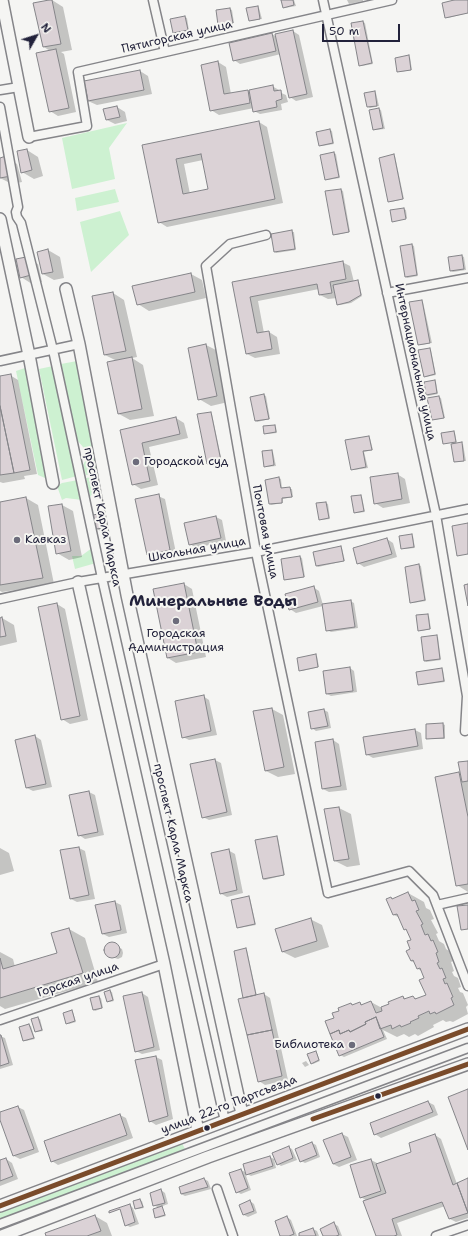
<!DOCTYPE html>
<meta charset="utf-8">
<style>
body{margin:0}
#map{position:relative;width:468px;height:1236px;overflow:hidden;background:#f5f5f3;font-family:"Shantell Sans",sans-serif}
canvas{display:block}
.north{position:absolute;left:16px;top:16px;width:40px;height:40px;-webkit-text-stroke:3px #f6f6f2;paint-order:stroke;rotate:51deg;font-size:11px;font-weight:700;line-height:16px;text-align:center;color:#22223b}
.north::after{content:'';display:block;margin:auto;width:14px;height:18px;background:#22223b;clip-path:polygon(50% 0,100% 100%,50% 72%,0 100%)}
.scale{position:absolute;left:322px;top:24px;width:78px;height:18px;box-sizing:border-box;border:2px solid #22223b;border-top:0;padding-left:5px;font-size:12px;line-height:14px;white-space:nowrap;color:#22223b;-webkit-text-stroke:3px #f6f6f2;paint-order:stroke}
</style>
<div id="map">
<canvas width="468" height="1236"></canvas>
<div class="north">N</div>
<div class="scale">50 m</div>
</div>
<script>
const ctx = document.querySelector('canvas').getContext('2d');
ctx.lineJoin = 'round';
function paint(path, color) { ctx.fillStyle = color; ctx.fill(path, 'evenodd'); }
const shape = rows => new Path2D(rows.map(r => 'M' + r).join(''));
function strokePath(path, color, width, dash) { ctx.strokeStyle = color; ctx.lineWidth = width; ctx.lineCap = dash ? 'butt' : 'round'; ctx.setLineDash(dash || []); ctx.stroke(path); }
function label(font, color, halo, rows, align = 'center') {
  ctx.font = font + ' "Shantell Sans",sans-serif'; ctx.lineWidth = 4; ctx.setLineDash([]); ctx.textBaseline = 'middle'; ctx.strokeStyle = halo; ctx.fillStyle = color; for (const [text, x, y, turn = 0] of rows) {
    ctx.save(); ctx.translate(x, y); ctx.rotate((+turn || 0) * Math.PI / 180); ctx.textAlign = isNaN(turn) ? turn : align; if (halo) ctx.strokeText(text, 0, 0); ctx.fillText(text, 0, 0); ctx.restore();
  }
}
paint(shape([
 [127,123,109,148,115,179,72,189,62,138],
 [115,189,119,202,77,211,75,198],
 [120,211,129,235,91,272,80,222],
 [77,361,101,472,86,475,83,465,89,454,77,440,61,364],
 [53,366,77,476,62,480,39,369],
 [28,367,48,477,45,478,38,475,16,371],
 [103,475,104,478,90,497,86,478],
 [78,480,82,500,66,498,62,500,57,486,62,483],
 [92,548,96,563,75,569,72,556,81,556],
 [182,1143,185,1149,0,1220,0,1212],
 [175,1162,185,1163,0,1234,0,1228]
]), '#cdf1d1');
paint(shape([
 [52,0,63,7,72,50,61,52,64,54,76,112,58,116,50,111,50,51,44,47],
 [282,0,294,0,296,6,285,8,284,7],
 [347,0,363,0,363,1,349,4],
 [458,0,468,0,468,13,448,18,446,17],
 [258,7,259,8,262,19,251,21,250,21],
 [230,9,232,10,234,23,221,25,219,24],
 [185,17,187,18,189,31,176,34,174,33,172,20],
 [363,22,365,23,373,64,362,66,360,65,352,24],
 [293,31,299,35,313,97,296,101,290,97,281,54,240,64,234,60,272,34,277,37],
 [408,56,410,57,412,70,400,72,398,71],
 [218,62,226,67,231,94,248,91,250,92,272,86,279,90,279,92,286,95,288,102,281,104,282,110,260,114,254,111,254,108,219,115,211,110],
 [140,71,148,76,152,94,97,105,88,101],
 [375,92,376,93,379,106,370,108,368,107],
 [117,107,125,112,127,121,115,124,107,120],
 [379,109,381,110,385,129,375,130,374,130],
 [259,122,267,127,283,203,167,227,159,222,143,146],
 [203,160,209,190,190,194,184,164],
 [330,130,332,131,334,144,322,146,320,146],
 [27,150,38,157,43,176,34,179,22,172],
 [334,153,336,154,340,178,327,180,326,179],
 [394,156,395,156,404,199,391,202,389,201],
 [6,157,17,164,22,182,12,184,0,178,0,159],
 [341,190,343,191,350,232,336,235,334,234],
 [404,209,406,210,407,218,393,221],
 [292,232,294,232,296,250,276,253,275,252],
 [412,245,414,246,418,276,407,278,406,277],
 [48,250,60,257,64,278,54,280,43,274],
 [462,256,464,257,466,270,453,272,451,271],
 [26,258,38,264,42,282,32,284,21,277],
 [342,262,350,266,354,282,359,282,362,296,351,303,340,305,338,304,337,298,328,299,320,295,319,289,258,301,264,333,269,332,277,337,280,354,255,358,247,354,233,283],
 [191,274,202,280,206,298,149,311,138,304],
 [113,293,124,300,137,357,132,358,143,365,154,416,130,420,119,414,117,361,105,355],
 [422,301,423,302,432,343,421,345,419,344],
 [206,345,218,351,228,402,211,406,199,399,189,348],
 [430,349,431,350,436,375,426,377,425,376],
 [10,375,18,380,37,474,24,476,25,479,3,483,0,482,0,377],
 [435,381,436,382,438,394,428,396,427,395],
 [264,395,266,396,270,419,257,422,256,421],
 [439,397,441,398,445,418,434,420,432,419],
 [211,413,212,414,222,462,209,464,207,464],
 [176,418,184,423,188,438,149,447,158,485,141,489,133,484,121,431],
 [275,426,276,427,277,433,267,434,265,433],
 [454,432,455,433,457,444,463,444,466,461,455,462,452,443,444,443],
 [369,437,370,438,373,450,364,452,368,468,354,470,352,469],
 [272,451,273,452,276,466,267,467,265,466],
 [397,474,405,479,410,503,383,508,375,503],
 [279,478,281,479,282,489,292,489,293,497,283,499,283,503,271,505,270,504],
 [158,496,165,499,176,553,154,558,148,555],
 [360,496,362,497,365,512,357,513,355,512],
 [26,498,38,505,54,584,2,592,0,591,0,503],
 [326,503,328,504,330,519,321,520,320,519,317,504],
 [62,505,73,511,82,557,69,560,57,553],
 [108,513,120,520,122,533,109,536,97,529],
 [216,517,222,520,226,541,196,548,190,544],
 [411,535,413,536,415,548,404,549,402,548],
 [387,539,393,543,397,557,364,567,358,563],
 [341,547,342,548,345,561,318,567,317,566],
 [300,557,302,558,305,577,287,580,285,580],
 [419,565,421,566,426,601,413,603,411,602],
 [184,584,192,589,206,657,176,663,168,658,154,590],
 [313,587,319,591,323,605,350,601,354,603,358,628,331,632,327,630,323,606,296,613,290,609],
 [57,604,65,609,88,720,70,724,62,719],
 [427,615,429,616,431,629,421,631,419,630],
 [2,618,14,625,17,642,0,646,0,619],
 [436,636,438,637,441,660,426,662,425,661],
 [315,656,317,656,319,667,302,671,300,670],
 [350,668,354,671,357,692,331,696,327,694],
 [442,669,443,670,445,682,420,685,419,684],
 [203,696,209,700,217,735,189,740,183,737],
 [272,709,283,715,295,774,278,777,266,771],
 [324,710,328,712,331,728,316,731,312,728,309,713],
 [443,724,445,725,445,739,427,738],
 [415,730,421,733,423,749,373,758,366,754],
 [35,736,41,740,52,787,33,791,27,788],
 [333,740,339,744,347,790,329,792,323,789],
 [215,760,221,763,232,815,209,820,203,817],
 [468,762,468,892,457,885,459,773,462,775],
 [89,792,95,795,104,835,85,839,79,835,70,795],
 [339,808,351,814,360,865,347,867,335,861],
 [276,837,278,838,285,875,265,880,263,879],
 [0,848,9,853,14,871,0,875],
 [79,848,85,851,95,899,77,902,71,899],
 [228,850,235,854,243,893,227,897,220,893],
 [408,893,424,902,426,908,430,910,434,919,431,920,438,933,436,934,439,941,444,944,446,949,449,951,453,961,451,962,454,971,452,972,454,976,458,978,461,987,458,988,460,992,463,993,468,1005,466,1007,468,1014,453,1022,450,1021,446,1022,443,1020,433,1025,434,1027,418,1036,415,1034,409,1037,404,1034,397,1037,383,1030,387,1039,344,1057,340,1055,335,1018,341,1011,351,1004,353,1005,360,1003,363,1005,371,1002,382,1008,403,997,407,999,413,997,418,999,427,996,426,978,423,972,418,969,415,963,411,961,407,951,411,949,412,940,408,931,405,929,400,918,394,915,391,898,393,899],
 [248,897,250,898,256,925,239,928,238,928],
 [115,902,121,905,127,933,109,937,103,934],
 [310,919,322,925,329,947,295,958,283,952,276,930],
 [69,929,85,938,98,982,5,1009,0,1006,0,952,13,959,15,967,58,954],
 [112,944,122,949,123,953,122,957,118,959,109,956,106,950,107,947],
 [245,949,247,950,257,996,264,994,270,998,288,1080,265,1085,259,1081,244,999],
 [110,991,112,992,114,1001,110,1002,108,1001],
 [142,993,148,997,160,1050,142,1054,136,1051],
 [99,997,101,998,103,1008,95,1011,94,1010],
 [72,1011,73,1012,76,1022,69,1024,67,1023],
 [38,1018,40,1019,43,1031,37,1032,36,1032],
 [29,1025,31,1026,35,1039,26,1041,24,1041],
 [0,1036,5,1038,13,1065,0,1069],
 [316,1052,317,1053,320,1061,313,1064,312,1063],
 [156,1057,162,1060,173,1119,156,1125,150,1121],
 [306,1061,309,1065,305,1067,302,1063],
 [428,1102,434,1105,438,1115,381,1138,375,1134],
 [18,1107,24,1110,39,1152,20,1159,14,1156,0,1117,0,1113],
 [120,1115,126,1118,133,1138,58,1165,52,1161],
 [342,1134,348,1137,357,1160,339,1167,333,1164],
 [435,1135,441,1139,457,1184,468,1180,468,1218,456,1222,450,1219,445,1206,397,1223,402,1236,377,1236,367,1201,361,1197,351,1166,371,1160,379,1164,413,1152],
 [312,1143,316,1145,320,1157,305,1163,301,1161],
 [288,1147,292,1149,297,1160,281,1166,278,1164],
 [270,1157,274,1159,276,1168,251,1176,245,1173,251,1190,241,1194,237,1192,241,1170,247,1173],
 [6,1159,12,1163,18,1179,0,1186,0,1161],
 [204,1179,208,1181,211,1189,185,1196,181,1194],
 [161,1190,165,1193,168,1204,160,1207,163,1209,166,1216,158,1218,156,1217,159,1208,154,1205],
 [140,1200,142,1201,144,1208,138,1209,136,1208],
 [250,1201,254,1204,257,1213,248,1217,244,1215,240,1205],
 [130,1205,133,1208,139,1224,130,1227,126,1225],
 [95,1216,107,1223,112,1236,47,1236],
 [287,1217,291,1220,297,1236,282,1236],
 [334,1224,338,1226,342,1236,324,1236],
 [313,1229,317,1231,319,1236,301,1236]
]), '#0003');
const building = shape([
 [49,0,52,0,61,44,43,47,33,3,49,0],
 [281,0,293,0,294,5,283,8,281,0],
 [454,0,468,0,468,13,445,18,442,3,454,0],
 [258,6,260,19,249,21,246,8,258,6],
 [230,8,233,23,218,25,216,10,230,8],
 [185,16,188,30,173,33,170,19,185,16],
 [363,21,372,63,359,66,351,23,363,21],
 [293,30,307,94,289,98,275,34,293,30],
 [272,33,276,51,233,61,229,43,272,33],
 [56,49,69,108,49,112,36,53,56,49],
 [409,55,411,70,397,72,395,58,409,55],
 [218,61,224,94,248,90,250,103,210,111,201,65,218,61],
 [140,70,144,90,88,101,84,81,140,70],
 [273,85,274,91,281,90,282,99,276,101,277,107,253,112,249,90,273,85],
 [375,91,377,106,367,107,364,93,375,91],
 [117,106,120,117,106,120,103,109,117,106],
 [379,108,383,128,373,130,369,110,379,108],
 [259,121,275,199,158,223,142,145,259,121],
 [201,154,208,189,183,194,176,159,201,154],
 [330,129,333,143,319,146,316,132,330,129],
 [27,149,32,170,21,173,17,151,27,149],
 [334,152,339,177,325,180,320,155,334,152],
 [394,154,403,199,388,202,379,158,394,154],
 [6,156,11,176,0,178,0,158,6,156],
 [341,189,349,232,333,235,325,191,341,189],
 [404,208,406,219,392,222,390,210,404,208],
 [292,230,295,249,274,252,271,234,292,230],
 [412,244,417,275,405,277,400,246,412,244],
 [48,249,53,272,42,274,37,252,48,249],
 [462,255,464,269,450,271,448,257,462,255],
 [26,257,31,275,20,278,16,259,26,257],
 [343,261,346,279,330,282,332,293,319,295,317,284,250,297,257,333,269,331,272,349,246,354,232,282,343,261],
 [191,273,195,292,137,305,132,286,191,273],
 [358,280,361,295,349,302,337,305,333,285,358,280],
 [113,292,126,351,104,355,92,296,113,292],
 [422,300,430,343,418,345,409,302,422,300],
 [206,344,217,396,198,400,188,348,206,344],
 [430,348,435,374,424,377,418,350,430,348],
 [132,357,142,409,118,414,107,362,132,357],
 [11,374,30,470,14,473,0,406,0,376,11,374],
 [435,380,437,393,426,395,424,382,435,380],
 [264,394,269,419,255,421,250,397,264,394],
 [439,396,444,418,432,420,427,398,439,396],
 [0,406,14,473,0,475,0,406],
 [211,412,221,461,207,464,197,414,211,412],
 [176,417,180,434,142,443,150,481,132,485,120,430,176,417],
 [275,425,276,432,264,434,263,426,275,425],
 [454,431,456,442,443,444,441,433,454,431],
 [369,436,372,450,363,451,366,467,351,470,345,440,369,436],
 [462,442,464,461,454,462,451,444,462,442],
 [272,450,274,465,264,467,262,451,272,450],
 [398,473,402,499,374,504,370,477,398,473],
 [279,477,281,488,290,487,292,497,282,498,282,503,269,504,265,480,279,477],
 [159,494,170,550,147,555,135,499,159,494],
 [361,495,364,511,354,513,351,496,361,495],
 [26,497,43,578,0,585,0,502,26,497],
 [326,502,329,518,319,520,316,503,326,502],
 [62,504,71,551,56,554,48,506,62,504],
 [108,512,111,527,96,529,93,515,108,512],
 [216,516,221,538,189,545,184,523,216,516],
 [468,523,468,554,457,556,452,526,468,523],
 [412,534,414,547,401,549,399,536,412,534],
 [387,538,392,554,357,564,353,548,387,538],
 [341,546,344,561,316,566,313,552,341,546],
 [300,556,304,577,284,580,281,559,300,556],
 [419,564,425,600,410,603,405,567,419,564],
 [184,583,198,652,167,658,153,589,184,583],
 [468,584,468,606,464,585,468,584],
 [314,586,318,602,289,610,285,594,314,586],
 [351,600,355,627,326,631,322,604,351,600],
 [57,603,80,716,61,720,38,607,57,603],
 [428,614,430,629,418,631,416,615,428,614],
 [2,617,6,636,0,637,0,618,2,617],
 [437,635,440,659,424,661,421,637,437,635],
 [316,654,318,667,299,671,297,658,316,654],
 [350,667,353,691,326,694,323,671,350,667],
 [442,668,444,681,418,685,416,672,442,668],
 [204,695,211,731,182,738,175,701,204,695],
 [272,708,284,767,265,771,253,711,272,708],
 [324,709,328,726,311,729,308,712,324,709],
 [443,723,444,738,426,739,426,724,443,723],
 [415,729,418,746,366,755,363,737,415,729],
 [35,735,46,784,26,788,15,740,35,735],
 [333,739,341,786,322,789,315,742,333,739],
 [215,759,227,812,202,818,190,764,215,759],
 [468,761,468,781,462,782,458,762,468,761],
 [459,772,468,817,468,884,456,886,435,777,459,772],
 [89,791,98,832,78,836,69,795,89,791],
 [339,807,349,859,334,861,324,809,339,807],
 [277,836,284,875,263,879,255,840,277,836],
 [79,847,89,895,70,899,60,850,79,847],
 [229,849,237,890,220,894,211,853,229,849],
 [408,892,412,901,415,900,419,910,416,911,423,924,421,925,425,935,428,934,431,941,433,940,438,952,436,953,439,962,437,963,440,969,442,968,446,978,443,979,445,984,447,983,453,997,451,998,454,1005,436,1014,435,1012,430,1014,429,1011,418,1016,419,1018,410,1022,411,1023,401,1027,400,1025,392,1029,391,1025,380,1029,376,1017,365,1022,366,1024,350,1032,349,1030,340,1034,339,1030,330,1034,325,1021,334,1018,332,1013,339,1011,338,1008,351,1003,352,1005,360,1002,361,1005,371,1001,376,1013,382,1011,381,1007,389,1004,388,1002,403,996,404,999,413,996,415,999,426,995,419,980,424,978,420,968,417,969,413,960,411,961,406,951,410,949,407,941,411,940,406,929,404,930,397,914,393,915,386,899,391,897,392,899,408,892],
 [249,896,255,924,237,928,231,900,249,896],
 [115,901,121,930,102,934,95,905,115,901],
 [468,905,468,929,461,930,457,906,468,905],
 [311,918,317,941,282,952,275,929,311,918],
 [69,928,83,973,0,998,0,958,3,969,57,953,51,933,69,928],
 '104 950a8 8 0 1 1 16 0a8 8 0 1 1-16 0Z',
 [246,948,256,995,243,998,234,951,246,948],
 [110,990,113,1000,107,1002,104,992,110,990],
 [142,992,154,1047,135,1052,123,996,142,992],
 [264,993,272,1030,247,1035,238,999,264,993],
 [99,996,102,1008,93,1010,90,998,99,996],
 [72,1010,75,1021,66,1024,63,1013,72,1010],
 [38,1017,42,1030,35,1032,31,1019,38,1017],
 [376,1017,384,1037,339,1056,330,1034,339,1030,340,1034,349,1030,350,1032,366,1024,365,1022,376,1017],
 [29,1024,34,1038,23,1041,19,1027,29,1024],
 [272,1030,282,1076,258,1082,247,1035,272,1030],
 [0,1035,1,1035,9,1063,0,1066,0,1035],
 [316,1051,319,1060,311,1064,307,1054,316,1051],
 [156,1056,168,1116,149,1122,135,1060,156,1056],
 [468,1089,468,1150,448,1097,468,1089],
 [428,1101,433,1112,374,1135,370,1123,428,1101],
 [18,1106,34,1149,13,1156,0,1120,0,1112,18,1106],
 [120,1114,127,1135,51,1162,44,1141,120,1114],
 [342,1133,351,1157,333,1164,323,1140,342,1133],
 [435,1134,453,1185,457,1183,468,1213,449,1219,442,1202,392,1219,397,1235,394,1236,376,1236,363,1201,386,1193,376,1164,411,1152,409,1143,435,1134],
 [312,1142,317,1155,300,1162,295,1149,312,1142],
 [289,1146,293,1158,277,1165,272,1153,289,1146],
 [270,1156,273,1166,246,1175,243,1164,270,1156],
 [6,1158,13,1176,0,1181,0,1160,6,1158],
 [371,1159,381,1191,360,1198,350,1165,371,1159],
 [241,1169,248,1188,236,1193,229,1173,241,1169],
 [204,1178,208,1187,181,1194,179,1187,204,1178],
 [468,1178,468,1213,457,1183,468,1178],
 [161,1189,165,1203,153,1206,150,1193,161,1189],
 [140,1199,143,1207,135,1209,133,1201,140,1199],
 [250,1200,254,1211,243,1215,239,1205,250,1200],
 [130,1204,135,1222,125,1226,120,1209,109,1213,109,1211,130,1204],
 [162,1206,165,1215,155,1218,153,1209,162,1206],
 [95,1215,101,1231,87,1236,46,1236,45,1233,95,1215],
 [287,1216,294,1234,289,1236,280,1236,275,1221,287,1216],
 [334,1222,339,1235,336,1236,323,1236,320,1229,334,1222],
 [313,1228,316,1236,299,1236,299,1233,313,1228]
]);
paint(building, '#dbd2d6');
strokePath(building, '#858589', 1);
const street = shape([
 [153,0,165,52],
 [323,0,436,515,467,696,465,731],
 [0,90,19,87],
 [0,107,18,207,16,212,17,217,21,223,53,350,102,578,225,1121],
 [29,137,87,126,78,72,392,0],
 [266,235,230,244,206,266,256,552,328,893,409,871,433,895,468,986],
 [387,293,468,278],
 [0,361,79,344],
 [0,599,78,582,256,552,468,509],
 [437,905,468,898],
 [0,1020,164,964],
 [217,1189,233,1236],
 [0,1224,468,1048],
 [436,1236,468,1225]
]);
const secondary = shape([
 [2,0,29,137],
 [0,219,29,355,53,483],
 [66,289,79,344,127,595,242,1114],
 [78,582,164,964,198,1131],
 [0,1206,468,1029],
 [2,1236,208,1157,468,1064]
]);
strokePath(street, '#858589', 11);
strokePath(secondary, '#858589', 14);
strokePath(street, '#f5f5f3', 8);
strokePath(secondary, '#f5f5f3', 11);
strokePath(shape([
 [313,1119,468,1064],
 [0,1206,468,1029]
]), '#7a4b2a', 5);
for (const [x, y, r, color] of [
 [136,462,4,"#6c6c7b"],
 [17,540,4,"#6c6c7b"],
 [176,621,4,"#6c6c7b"],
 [352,1045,4,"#6c6c7b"],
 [378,1096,3.5,"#22223b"],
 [207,1128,3.5,"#22223b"]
]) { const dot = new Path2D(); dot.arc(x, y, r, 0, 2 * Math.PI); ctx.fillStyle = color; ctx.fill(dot); strokePath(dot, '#f6f6f2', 1.5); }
label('12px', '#22223b', '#f6f6f2', [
 ["Пятигорская улица",177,37,-13],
 ["Интернациональная улица",415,362,78],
 ["проспект Карла Маркса",102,517,78],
 ["Почтовая улица",265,532,79],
 ["Школьная улица",197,550,-10],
 ["проспект Карла Маркса",173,833,77],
 ["Горская улица",78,980,-19],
 ["улица 22-го Партсъезда",229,1105,-21]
]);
label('12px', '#22223b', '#f6f6f2', [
 ["Городской суд",144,462],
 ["Кавказ",25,540],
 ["Городская",176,634,"center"],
 ["Администрация",176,648,"center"],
 ["Библиотека",344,1045,"right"]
], 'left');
label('bold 16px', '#22223b', '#f6f6f2', [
 ["Минеральные Воды",213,602]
]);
</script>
